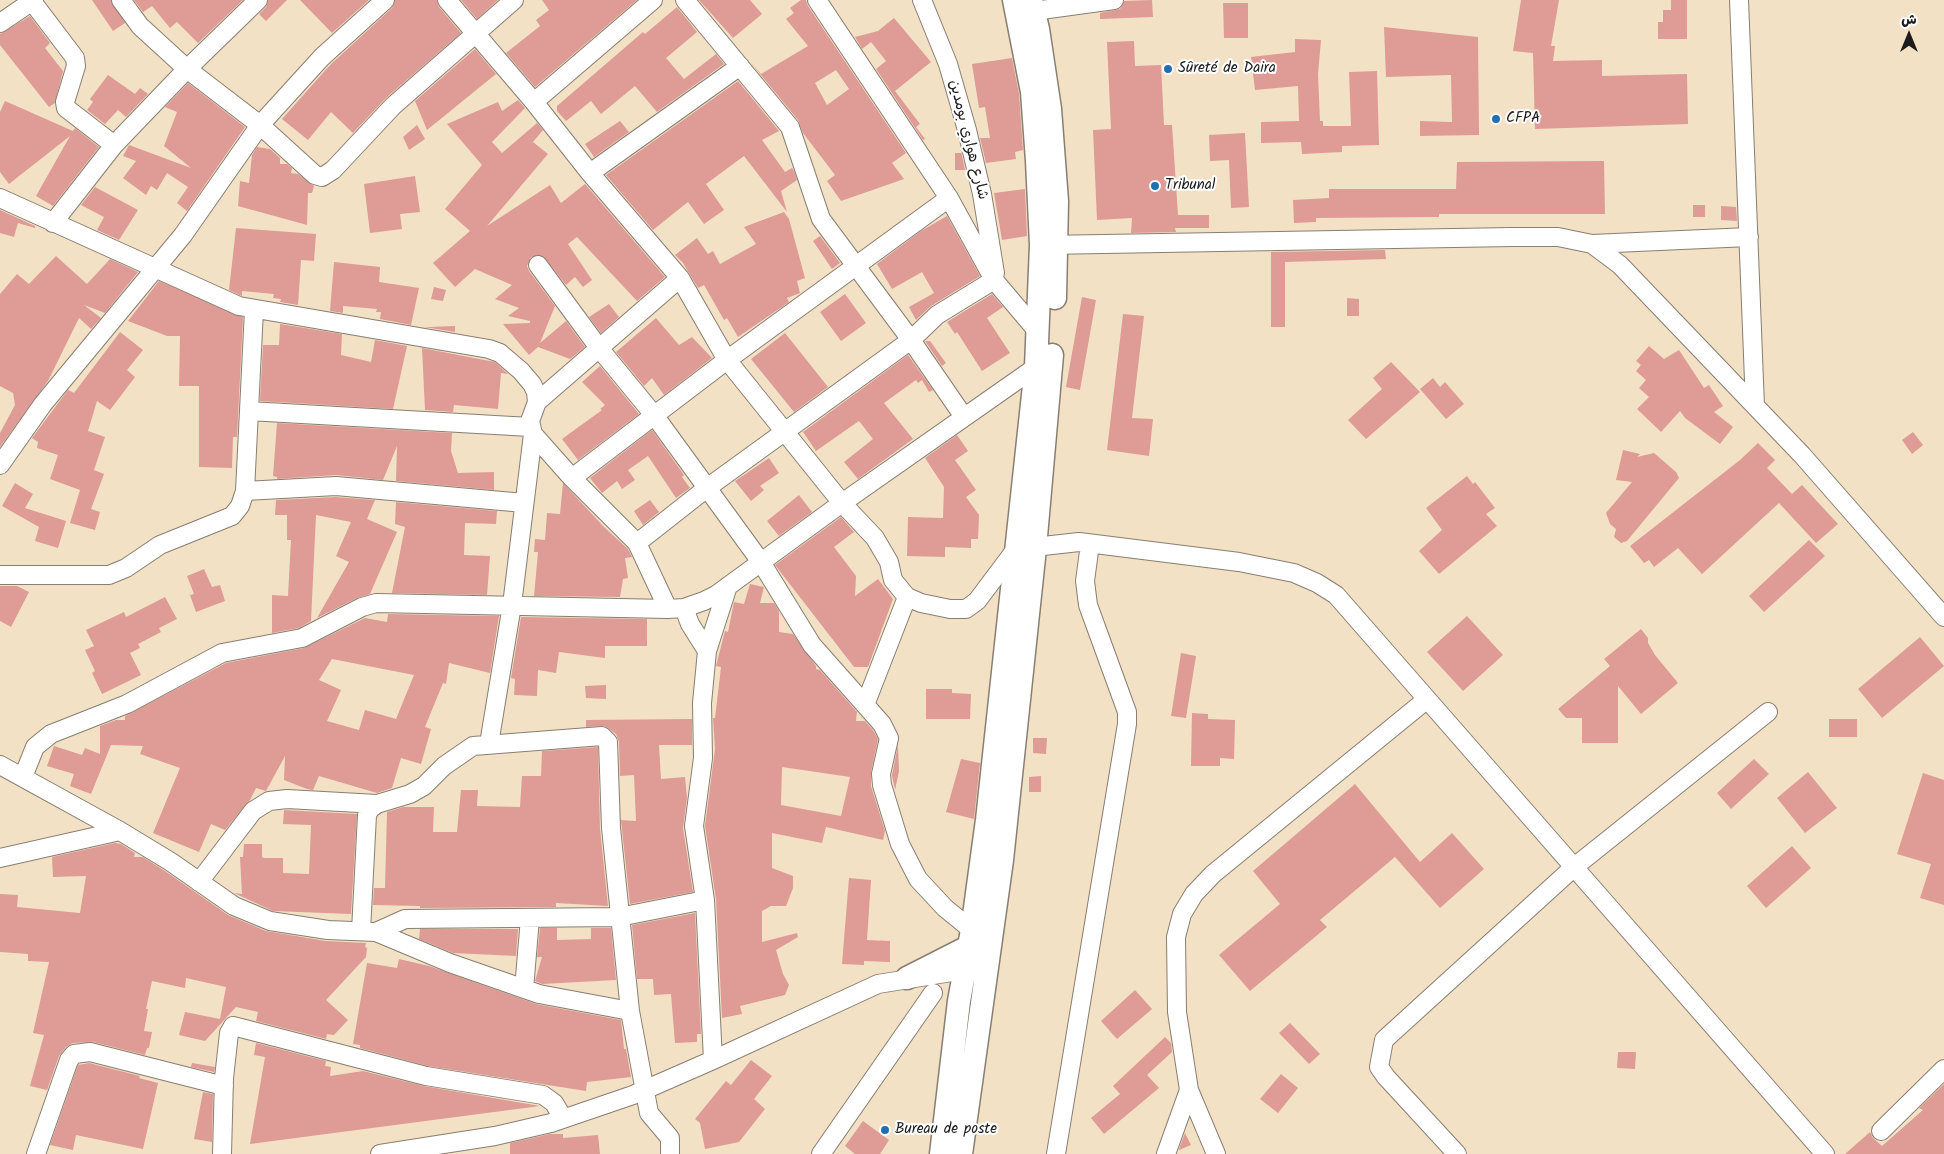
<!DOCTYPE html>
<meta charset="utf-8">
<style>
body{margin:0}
#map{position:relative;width:1944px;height:1154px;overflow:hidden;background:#f3e1c6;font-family:Kalam,"Playpen Sans Arabic",sans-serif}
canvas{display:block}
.north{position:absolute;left:1884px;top:10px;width:50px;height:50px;-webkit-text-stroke:4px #fff;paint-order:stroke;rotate:0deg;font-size:14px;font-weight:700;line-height:20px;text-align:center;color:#1c1c1c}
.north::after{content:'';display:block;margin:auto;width:18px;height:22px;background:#1c1c1c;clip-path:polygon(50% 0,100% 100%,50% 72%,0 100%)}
</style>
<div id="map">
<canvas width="1944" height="1154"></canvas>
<div class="north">ش</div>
</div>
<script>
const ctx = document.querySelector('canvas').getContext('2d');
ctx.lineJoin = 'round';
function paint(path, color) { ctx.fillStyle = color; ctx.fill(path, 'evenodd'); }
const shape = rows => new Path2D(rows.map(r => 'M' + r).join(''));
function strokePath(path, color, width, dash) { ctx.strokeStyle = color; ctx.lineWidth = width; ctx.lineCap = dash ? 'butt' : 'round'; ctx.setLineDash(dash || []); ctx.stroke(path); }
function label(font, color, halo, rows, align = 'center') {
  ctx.font = font + ' Kalam,"Playpen Sans Arabic",sans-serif'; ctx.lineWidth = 4; ctx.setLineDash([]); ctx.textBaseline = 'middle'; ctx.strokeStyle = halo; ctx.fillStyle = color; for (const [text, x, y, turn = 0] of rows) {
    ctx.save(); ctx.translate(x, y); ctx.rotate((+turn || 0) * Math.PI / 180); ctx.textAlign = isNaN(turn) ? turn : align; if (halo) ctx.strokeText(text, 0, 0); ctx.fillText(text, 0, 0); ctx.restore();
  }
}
paint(shape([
 [92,0,111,0,125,23,113,31],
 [134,0,243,0,198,43,177,22,170,28,152,6,143,12],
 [268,0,287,0,266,21,259,14,266,7],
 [300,0,369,0,332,33],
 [395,0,437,0,439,7,461,33,386,98,353,133,331,112,308,140,282,119,330,65,392,8],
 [461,0,498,0,477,19],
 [542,0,637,0,535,87,506,53,540,26,536,20,549,10],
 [699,0,750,0,762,14,733,38],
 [801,0,806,0,808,6,906,153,892,163,904,179,841,201,827,181,835,175,803,133,798,120,751,63,761,74,808,46,786,19,794,13,790,8],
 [836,70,849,89,827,105,815,83],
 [1152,0,1153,17,1100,19,1100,13,1120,9,1124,1],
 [1521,0,1559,0,1551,46,1555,46,1553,61,1602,60,1602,76,1687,74,1688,124,1535,129,1533,53,1513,51],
 [1671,0,1687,0,1687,39,1658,39,1658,22,1663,22,1663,10,1671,10],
 [1223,3,1248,3,1248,38,1224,38],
 [677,7,697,32,666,58,684,79,716,54,724,64,657,112,635,86,601,114,591,101,566,121,557,111,557,106,643,32,645,34],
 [30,16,50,43,45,48,63,71,55,103,49,107,0,45,0,34],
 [894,18,931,62,895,91,920,124,916,127,925,139,923,140,876,69,886,61,871,42,862,49,855,37,878,31],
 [1384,27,1478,37,1479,135,1420,136,1420,121,1452,122,1451,75,1386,77],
 [1295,39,1321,40,1318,74,1320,121,1323,121,1323,126,1351,126,1349,72,1377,71,1379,145,1342,146,1342,152,1302,154,1301,142,1261,143,1261,122,1299,121,1298,86,1255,90,1251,57,1295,52],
 [1134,41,1135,66,1161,65,1164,125,1172,125,1178,215,1209,215,1209,228,1175,228,1176,232,1131,233,1132,218,1097,220,1093,130,1111,129,1107,42],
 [475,49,496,74,427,130,415,101],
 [1012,58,1019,94,1023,150,1015,152,1016,159,986,163,980,138,990,138,985,107,979,108,972,64],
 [108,75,135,94,140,88,148,94,126,117,118,110,105,124,87,110,93,102,90,99],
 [738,81,779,131,762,140,785,172,792,168,794,171,797,180,781,191,787,212,744,156,706,184,724,210,704,224,688,202,653,230,606,175],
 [188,83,245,127,187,211,177,203,188,187,167,173,157,190,151,186,146,195,123,178,136,161,123,156,129,145,191,168,164,146,177,112,165,107],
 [518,100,525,108,492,142,502,153,537,123,543,130,533,142,548,154,487,226,550,185,561,203,585,184,665,277,637,301,577,237,568,244,592,280,583,287,575,277,566,285,543,256,531,257,527,266,529,271,555,306,540,343,566,321,585,347,570,359,538,347,529,355,503,324,530,323,530,321,508,316,519,308,495,299,512,285,475,269,455,287,433,263,470,231,445,209,482,165,447,124,498,102,502,111],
 [5,101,73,131,75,128,99,147,53,206,36,196,70,136,9,184,0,172,0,112],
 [620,121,629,132,594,157,585,144],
 [417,125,425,139,409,150,403,137],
 [1245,133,1249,207,1231,208,1229,160,1210,161,1209,135],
 [257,147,270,149,280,158,280,164,287,164,292,168,291,173,298,174,314,186,312,193,308,193,307,225,238,206,240,181,249,183,252,155],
 [961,151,965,170,955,170,955,153,961,153],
 [1604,161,1605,214,1439,214,1439,217,1316,218,1316,222,1294,223,1293,200,1329,198,1329,189,1456,189,1457,162],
 [415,176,420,212,400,214,402,229,370,233,364,184],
 [95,187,138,210,119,240,97,230,104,217,81,205],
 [1025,189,1027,236,1002,240,994,193],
 [1693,205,1705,205,1705,217,1693,217],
 [1721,206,1736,207,1737,221,1721,220],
 [0,210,35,226,35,228,18,223,14,237,0,233],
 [784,212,789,219,805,278,797,281,800,293,787,298,789,302,738,337,727,318,724,320,704,285,698,288,683,263,675,255,697,238,708,254,713,251,720,264,756,244,744,227],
 [947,216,980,276,931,306,916,320,909,307,934,293,922,272,892,289,877,264,921,231],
 [236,228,316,234,314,261,301,260,298,305,280,302,281,299,273,298,274,294,242,291,242,296,229,290],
 [820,236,840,263,832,269,813,241],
 [1385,250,1386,259,1285,262,1285,327,1271,327,1271,252],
 [56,256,87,284,110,259,138,272,105,313,84,305,101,318,91,329,79,318,48,381,0,447,0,433,15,405,13,393,0,386,0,294,17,274,29,284],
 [334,262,380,267,379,282,419,288,411,325,380,319,381,312,376,312,377,309,343,306,343,313,330,311],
 [159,281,243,317,237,437,233,437,232,468,199,467,199,386,179,386,180,336,167,336,128,321],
 [434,287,446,290,443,301,431,299],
 [845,294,866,323,841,341,820,312],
 [992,294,1003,307,987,318,1010,353,982,371,957,332,955,334,947,322],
 [1082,297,1096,300,1080,390,1066,387],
 [1347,298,1359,299,1359,316,1347,316],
 [609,304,619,317,601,333,589,317],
 [1123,314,1144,316,1132,418,1153,419,1149,456,1107,450],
 [656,318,679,345,692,337,712,358,664,395,652,378,644,386,616,352],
 [280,324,342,334,341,355,371,362,375,340,407,346,393,409,260,401,263,345,279,345],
 [455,326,455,332,424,327,429,327],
 [120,332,143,350,127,370,135,377,110,410,97,401,88,431,105,437,94,470,104,474,91,509,100,512,95,530,70,523,80,490,50,479,58,455,37,448,38,442,32,438,68,390,74,393],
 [785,333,828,387,794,412,751,359],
 [925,341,930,341,946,363,942,366],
 [1649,346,1664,359,1679,350,1704,388,1709,385,1723,406,1714,412,1733,427,1720,444,1685,418,1680,411,1661,432,1637,409,1649,397,1639,388,1646,380,1636,371,1641,365,1636,361],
 [422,348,495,362,508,374,501,373,498,409,454,405,453,412,425,410],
 [908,355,933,390,929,392,922,380,918,383,916,380,884,403,913,439,858,479,844,462,873,439,859,421,816,451,803,432],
 [1391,362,1420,392,1366,439,1348,420,1382,389,1373,378],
 [600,366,639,414,578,460,562,439,602,410,600,409,605,405,582,382],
 [1433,378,1440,387,1445,382,1464,404,1446,419,1420,389],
 [277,423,452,433,451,451,458,473,494,472,494,490,396,481,397,446,383,480,336,475,277,479,277,477,273,476],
 [652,430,684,475,682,477,690,488,676,498,648,456,628,470,635,480,622,489,617,481,602,493,590,478],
 [1913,432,1923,445,1912,454,1902,440],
 [957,435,968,451,955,460,976,490,966,497,979,515,978,539,971,539,971,548,945,547,945,557,907,556,908,517,943,518,944,487,925,458],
 [1758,443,1775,460,1767,468,1792,494,1802,485,1838,524,1816,543,1779,503,1702,574,1678,548,1654,567,1649,560,1644,563,1630,546,1740,460],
 [1623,450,1640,454,1637,457,1654,453,1676,472,1679,478,1627,541,1621,543,1614,537,1616,529,1610,524,1606,513,1632,482,1616,480],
 [769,458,779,473,760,486,764,490,751,501,735,481],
 [1467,476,1473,484,1475,482,1495,508,1486,514,1497,526,1439,574,1419,551,1442,530,1426,508],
 [15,483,33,494,25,508,66,521,58,548,35,541,39,527,2,506],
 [563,483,604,527,628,549,632,557,625,558,628,578,623,579,620,597,534,596,538,552,534,552,535,539,545,540,547,513,560,514],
 [799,495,812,512,779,536,767,521],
 [336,497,375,500,367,519,397,532,370,594,357,598,317,618,349,562,336,556,351,522,316,515,311,621,299,628,272,633,272,595,288,596,291,540,287,540,287,515,275,515,276,500],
 [650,500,659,512,643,525,634,511],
 [396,502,497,511,496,524,465,523,464,555,490,556,487,595,392,593,405,527,395,524],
 [841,517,854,532,834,547,856,576,855,596,878,579,893,599,868,667,854,667,775,565],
 [1809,540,1825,556,1764,612,1749,596],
 [204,569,212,587,220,585,225,601,196,612,190,595,194,594,187,576],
 [750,584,764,587,760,603,774,603,779,611,779,632,793,634,816,666,816,669,820,670,857,712,856,721,865,721,873,730,878,739,871,772,871,786,885,831,883,840,826,827,822,843,772,833,772,868,793,876,793,888,786,906,771,906,762,911,762,942,797,933,798,937,776,950,783,974,789,985,785,995,740,1006,742,1014,722,1018,716,899,705,826,715,749,713,718,715,718,721,667,716,666,725,631,728,632,734,602,744,604],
 [782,767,850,777,841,816,781,805],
 [0,586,17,586,29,592,11,627,0,621],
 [165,597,177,619,159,628,161,632,138,644,140,648,130,653,141,675,102,694,92,673,95,671,85,650,94,646,86,630,124,612,126,617],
 [388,614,499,616,490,673,449,663,446,684,443,683,425,727,431,729,421,764,401,758,392,788,377,793,319,776,313,790,307,789,284,780,285,756,266,791,256,788,250,800,225,830,211,824,199,852,153,833,180,768,140,754,143,746,111,745,91,794,70,786,74,774,47,766,54,746,82,755,85,748,100,754,100,726,116,720,125,720,125,716,226,663,304,648,365,618,387,622],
 [332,659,414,675,396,719,365,710,359,730,327,721,341,690,319,680],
 [1467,616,1503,655,1463,691,1427,652],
 [521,617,647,619,647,646,605,646,605,658,559,652,556,673,538,670,537,696,514,695,515,679,511,678],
 [1641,629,1648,638,1648,643,1655,655,1678,683,1641,714,1618,686,1618,743,1582,743,1582,718,1566,718,1558,709,1610,666,1604,659],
 [1920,637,1944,666,1882,718,1858,689],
 [1181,653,1196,656,1186,718,1171,716],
 [606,685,606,699,586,698,585,686],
 [926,689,952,689,952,693,971,694,970,719,926,719],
 [1192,713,1208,714,1208,719,1235,720,1234,759,1220,758,1220,766,1191,766],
 [692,719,692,745,659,745,661,779,685,777,687,798,683,828,693,892,630,904,621,820,636,821,634,775,620,776,619,742,616,734,605,726,586,727,586,720],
 [1829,719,1857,719,1857,737,1829,737],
 [1033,738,1047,738,1046,754,1033,753],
 [898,745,899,771,895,790,892,775],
 [598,747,600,829,608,906,556,903,556,907,420,908,420,906,373,905,374,888,385,888,387,812,403,807,434,807,433,832,457,832,461,790,478,790,477,806,520,807,522,776,541,776,542,751],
 [961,759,980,763,974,819,946,812],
 [1754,759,1769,774,1731,809,1717,793],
 [1808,772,1837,808,1805,833,1777,798],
 [1923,773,1944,780,1944,905,1920,898,1931,864,1897,854],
 [1041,776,1041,792,1029,792,1029,777],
 [1355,784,1420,862,1452,833,1484,869,1440,908,1395,857,1320,920,1327,927,1250,991,1219,955,1280,904,1253,871],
 [284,810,357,814,351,914,273,911,234,893,242,894,240,857,243,857,244,844,262,844,262,857,264,858,283,858,283,873,309,874,311,825,283,824],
 [115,843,121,844,135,853,134,857,143,857,165,871,228,915,266,931,326,941,366,943,365,947,367,948,366,957,326,1000,348,1020,334,1035,327,1034,326,1039,256,1021,258,1012,236,1007,205,1041,179,1035,185,1012,220,1019,226,987,186,978,185,988,152,981,146,1009,148,1009,144,1031,152,1032,149,1048,147,1048,145,1055,93,1042,73,1043,66,1047,59,1056,47,1090,30,1086,44,1035,33,1033,49,962,28,961,28,954,0,952,0,894,18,895,17,907,80,913,86,876,53,877,52,857],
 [1792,846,1811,868,1766,908,1747,886],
 [849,878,871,880,867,940,890,941,890,962,864,961,864,965,842,964],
 [695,913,701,1034,697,1034,697,1042,675,1043,671,994,654,995,653,979,637,979,632,925],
 [540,928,557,928,557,940,591,939,591,928,611,928,616,980,542,984,535,981,542,957,537,957],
 [420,929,518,929,516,956,453,953,419,939],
 [399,959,429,966,536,1004,621,1020,624,1049,626,1049,631,1077,587,1082,586,1091,428,1066,360,1048,360,1045,353,1044,367,963,397,968],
 [1135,990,1152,1009,1117,1039,1101,1021],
 [1290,1023,1320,1054,1309,1064,1279,1033],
 [1165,1037,1171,1043,1172,1052,1147,1075,1159,1088,1104,1134,1091,1118,1120,1094,1113,1086],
 [256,1043,326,1061,325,1066,331,1067,330,1076,363,1071,424,1086,540,1106,250,1144,265,1057,254,1055],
 [1618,1052,1636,1052,1635,1069,1617,1068],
 [751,1060,772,1076,754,1099,765,1109,739,1142,705,1149,700,1123,695,1119,726,1081,731,1085],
 [89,1063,140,1076,139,1078,158,1083,143,1149,76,1135,73,1150,50,1145,78,1065],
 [192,1063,215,1067,214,1072,191,1067],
 [1281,1074,1298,1088,1278,1113,1260,1099],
 [1944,1084,1944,1154,1845,1154,1870,1132,1873,1138,1882,1146,1923,1110,1919,1108],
 [203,1092,213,1094,212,1142,194,1139],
 [863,1121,889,1140,880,1154,855,1154,845,1146],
 [1185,1133,1191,1145,1179,1150,1179,1149],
 [550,1134,563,1134,563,1138,598,1135,600,1154,510,1154,510,1143]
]), '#df9b96');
const minor = shape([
 [31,0,75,58,76,66,65,102,66,108,114,145],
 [121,0,140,26,187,69,260,125,315,175,322,177,333,170,393,106,514,0],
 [447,0,534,102,590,173,680,278,727,360,842,503,875,538,889,562,893,580,907,597,921,603,950,609,966,609,977,601,1016,549,1079,542,1239,562,1294,573,1317,583,1336,595,1825,1154],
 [685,0,790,127,821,219,911,340,964,417],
 [817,0,949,198,994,280,1038,332],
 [922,0,948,64,967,130,982,194,995,273],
 [1739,0,1755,406],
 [1034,11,1114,0],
 [0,23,34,0],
 [534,102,653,0],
 [590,173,740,66],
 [0,198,239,306,489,349,500,353,521,371,532,384,536,392,537,402,530,421,533,434,572,478,637,543,668,609],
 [53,223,114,145,187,69,258,0],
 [1592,244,1749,237],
 [1045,245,1512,237,1558,237,1592,244,1620,265,1802,455,1944,617],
 [538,265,599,348,654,415,761,562,812,645,882,724,889,738,881,774,882,785,900,844,918,879,945,908,972,930],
 [537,402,680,278],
 [249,411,530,427],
 [0,465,43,404,183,235,260,125,322,57,385,0],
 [572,478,727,360,949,198],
 [245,491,336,486,524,503],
 [637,543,707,488,911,340,937,315,994,280],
 [0,575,109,575,126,568,160,545,232,516,240,506,245,491,254,310],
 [684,608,690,624,707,651],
 [865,705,907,597],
 [489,744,512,605,533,434],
 [0,765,120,831,171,862,234,906,270,921,328,930,376,932,450,963,539,994,630,1011,649,1113,670,1138,670,1154],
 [23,777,35,747,51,734,127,704,222,653,302,638,362,607,376,603,668,609,684,608,704,601,716,595,842,503,1036,367],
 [0,858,120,831],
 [199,882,253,811,269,801,287,799,377,804],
 [705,900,694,826,703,758,702,703,707,651,728,586],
 [361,931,367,815,370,809,377,804,410,794,424,786,444,766,473,746,602,736,608,742,611,828,630,1011],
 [376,932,405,919,619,917,705,900,713,1060],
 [524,989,530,918],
 [1881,1131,1944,1069],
 [36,1154,69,1060,74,1054,90,1052,224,1086],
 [222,1154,224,1078,229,1033,233,1026,426,1076,543,1095,554,1103,563,1118],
 [380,1154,495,1136,551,1123,633,1095,713,1060,878,984,964,970,976,972],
 [821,1154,933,993],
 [1056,1154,1127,724,1127,712,1088,605,1085,581,1090,544],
 [1166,1154,1189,1090],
 [1216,1154,1189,1090,1177,1012,1176,937,1182,914,1194,894,1213,874,1426,700],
 [1457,1154,1386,1077,1379,1067,1384,1040,1573,868,1768,712]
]);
const major = shape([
 [1031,0,1038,29,1050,109,1057,201,1055,298],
 [907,978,968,947],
 [941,1154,959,1001,972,930,987,820,1036,367,1041,245,1037,161,1032,92,1014,0],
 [961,1154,1002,860,1035,548,1052,355]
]);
strokePath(minor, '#887e71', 20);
strokePath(major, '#887e71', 25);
strokePath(minor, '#fff', 18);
strokePath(major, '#fff', 22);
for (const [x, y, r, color] of [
 [1168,69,5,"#1f6fb2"],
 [1496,119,5,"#1f6fb2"],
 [1155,186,5,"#1f6fb2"],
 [885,1130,5,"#1f6fb2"]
]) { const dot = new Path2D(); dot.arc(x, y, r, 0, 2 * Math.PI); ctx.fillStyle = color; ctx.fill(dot); strokePath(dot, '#fff', 2); }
label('15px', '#1c1c1c', '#fff', [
 ["Sûreté de Daira",1178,69],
 ["CFPA",1506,119],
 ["Tribunal",1165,186],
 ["Bureau de poste",895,1130]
], 'left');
label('15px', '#1c1c1c', '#fff', [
 ["شارع هواري بومدين",967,140,76]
]);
</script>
